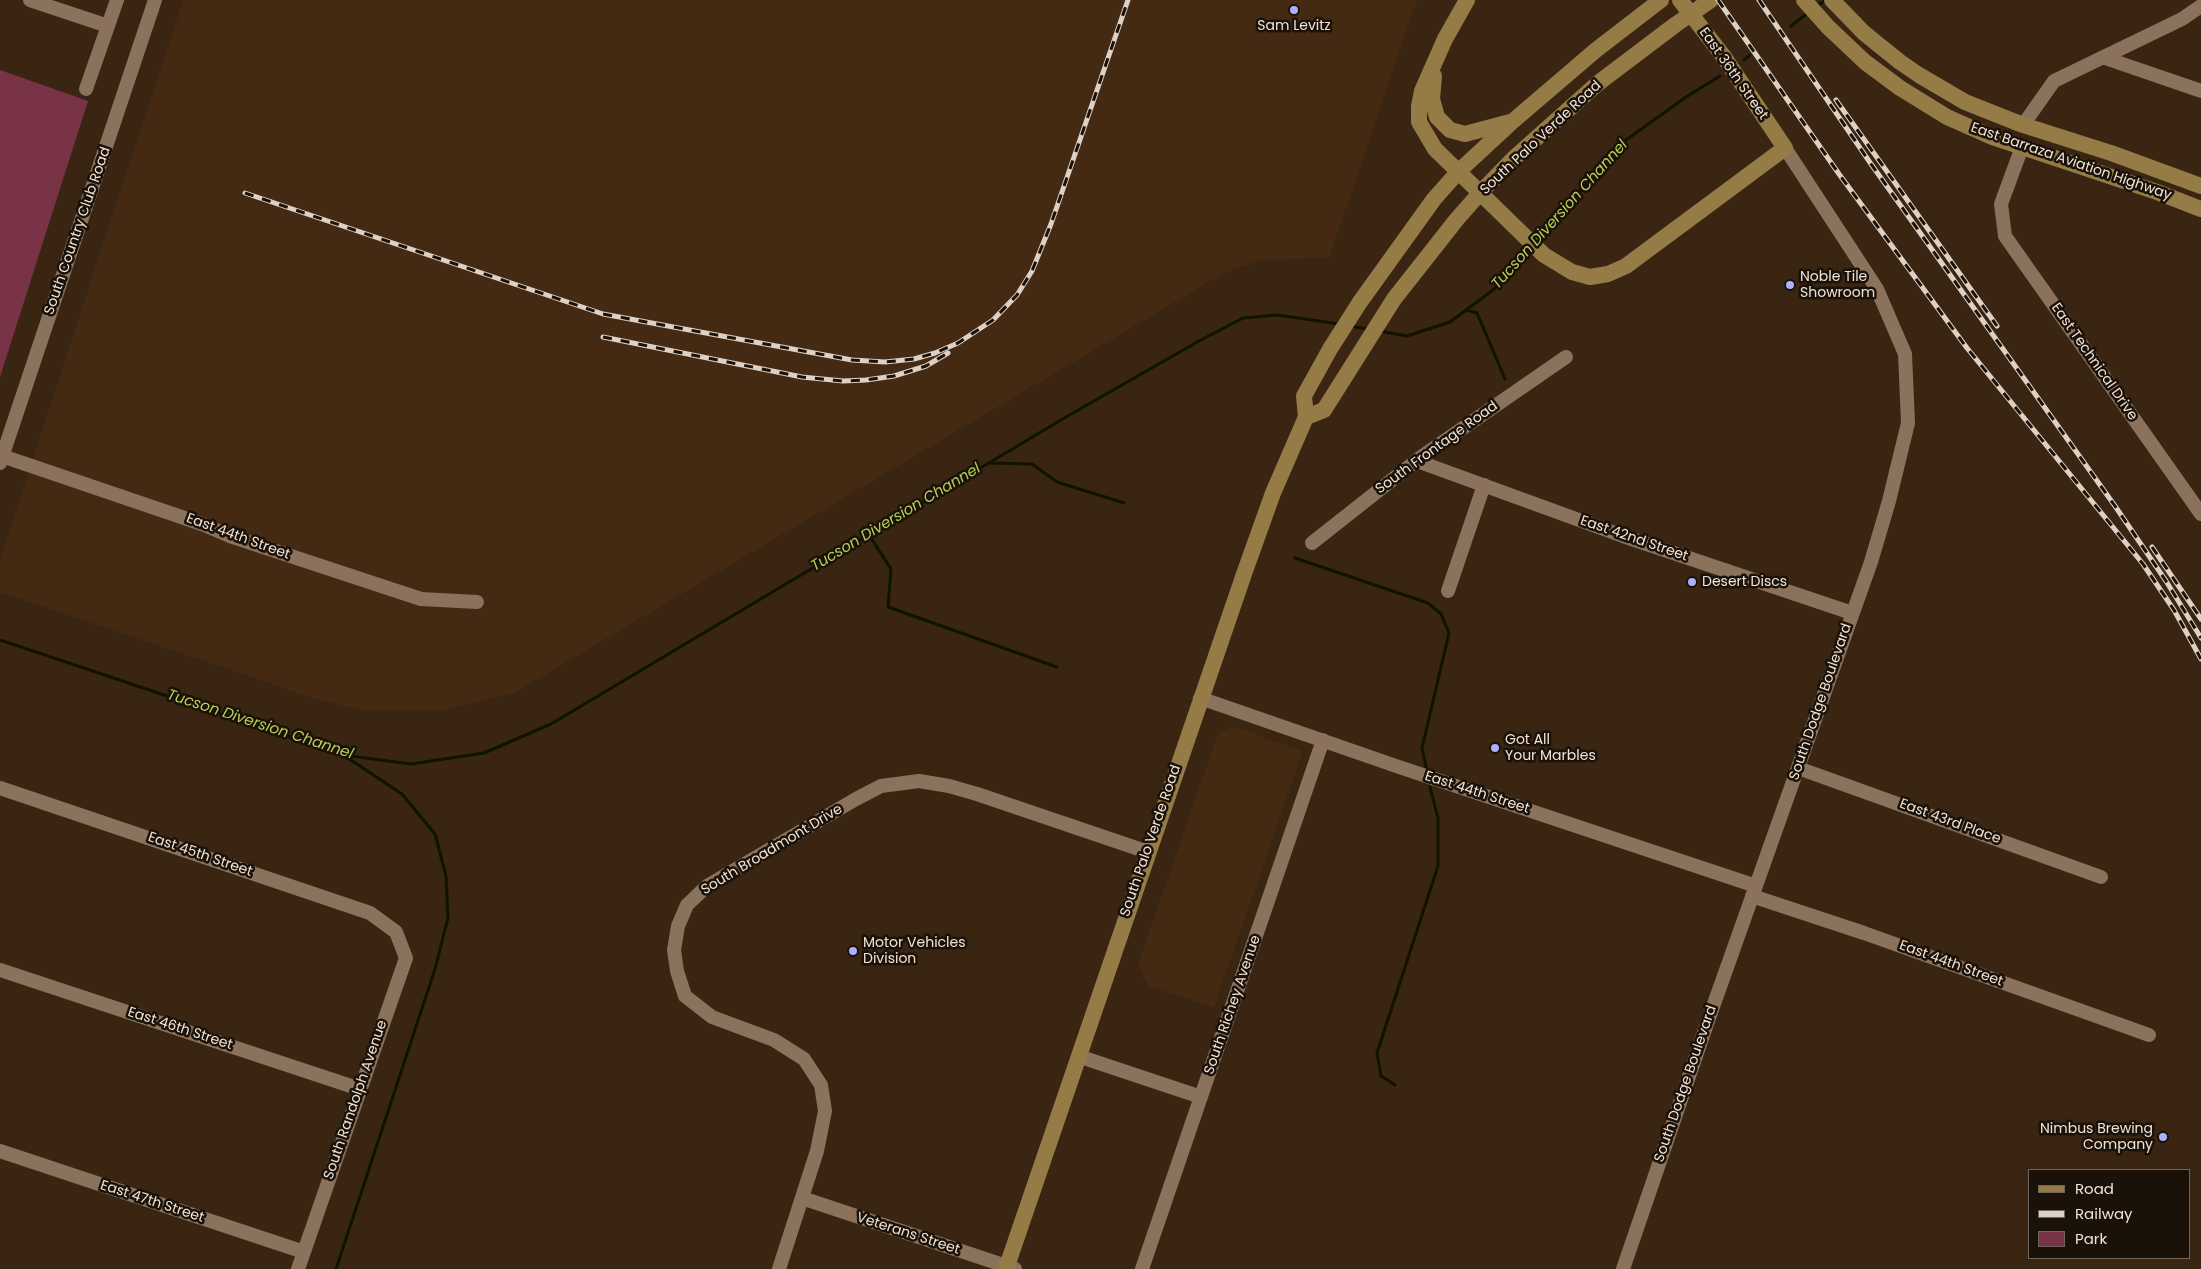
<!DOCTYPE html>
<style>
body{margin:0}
#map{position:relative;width:2201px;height:1269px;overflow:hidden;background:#3a2513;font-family:Poppins,sans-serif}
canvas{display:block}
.legend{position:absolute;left:2028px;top:1169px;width:162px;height:90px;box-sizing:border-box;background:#1a1109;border:1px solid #70655b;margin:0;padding:6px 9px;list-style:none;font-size:15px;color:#f1e3d7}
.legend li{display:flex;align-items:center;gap:10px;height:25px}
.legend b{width:25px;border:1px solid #70655b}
</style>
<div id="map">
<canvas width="2201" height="1269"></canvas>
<ul class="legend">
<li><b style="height:6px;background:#957c46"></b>Road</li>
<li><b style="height:6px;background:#ded0c3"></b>Railway</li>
<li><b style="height:14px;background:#783346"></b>Park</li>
</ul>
</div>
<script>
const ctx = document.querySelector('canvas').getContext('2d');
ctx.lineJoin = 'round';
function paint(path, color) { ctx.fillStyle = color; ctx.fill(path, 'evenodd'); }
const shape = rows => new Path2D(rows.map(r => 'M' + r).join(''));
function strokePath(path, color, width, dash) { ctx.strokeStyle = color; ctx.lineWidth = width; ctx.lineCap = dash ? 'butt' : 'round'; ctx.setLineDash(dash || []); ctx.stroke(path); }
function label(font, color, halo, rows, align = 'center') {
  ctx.font = font + ' Poppins,sans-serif'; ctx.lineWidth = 5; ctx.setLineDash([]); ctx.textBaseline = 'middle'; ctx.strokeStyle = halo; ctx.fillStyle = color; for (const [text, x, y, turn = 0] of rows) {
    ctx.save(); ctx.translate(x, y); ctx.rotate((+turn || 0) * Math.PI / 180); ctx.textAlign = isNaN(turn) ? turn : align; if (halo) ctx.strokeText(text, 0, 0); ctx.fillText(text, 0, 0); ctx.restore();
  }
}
paint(shape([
 [183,0,1417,0,1329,258,1261,260,1224,273,514,693,446,710,365,711,319,700,0,592,0,559],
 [1232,726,1303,751,1214,1007,1148,986,1138,964,1218,734]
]), '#442a12');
paint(shape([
 [0,70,88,101,0,377]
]), '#783346');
strokePath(shape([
 [1816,7,1826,0],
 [1791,26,1809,12],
 [1744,60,1750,55],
 [1535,241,1626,140,1686,97,1720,76],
 [1466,310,1477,313,1505,379],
 [1351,326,1367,329],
 [1379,331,1407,336,1450,322,1493,290,1530,248],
 [991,463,1032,464,1057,482,1124,503],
 [869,535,891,569,888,607,1057,667],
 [1295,558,1428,603,1441,614,1449,633,1422,748,1426,767],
 [0,640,343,755,411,764,484,753,551,724,1066,417,1199,341,1243,318,1277,315,1340,324],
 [1395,1085,1381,1076,1377,1053,1438,866,1438,818,1430,787],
 [336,1269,435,969,448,918,446,876,435,834,402,794,345,756]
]), '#0f1400', 3);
strokePath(shape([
 [30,0,108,26],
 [2105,58,2201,91],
 [86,89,117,0],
 [2023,125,2054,81,2182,19,2201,6],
 [2022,147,2001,204,2005,236,2201,514],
 [2,456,202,524,230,536,421,599,477,602],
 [1417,461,1623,536,1852,613],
 [0,463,155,0],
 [1312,543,1421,457,1566,357],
 [1448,591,1484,485],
 [1200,698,1399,767,1756,886],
 [1798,768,2101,877],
 [0,788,370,913,396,932,406,958,298,1269],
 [1752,896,1864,933,2149,1035],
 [0,970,360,1089],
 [1078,1056,1201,1097],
 [0,1151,304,1252],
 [802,1198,1015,1269],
 [779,1269,817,1151,825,1111,821,1085,804,1059,774,1040,712,1017,685,996,677,971,674,950,678,926,687,905,707,886,856,799,881,786,919,781,949,786,977,794,1148,852],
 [1142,1269,1323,740],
 [1623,1269,1709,1018,1871,562,1889,501,1908,423,1905,354,1877,289,1785,148]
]), '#8a725d', 14);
strokePath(shape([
 [1467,0,1445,39,1422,91,1419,106,1419,122,1435,149,1544,255,1572,272,1590,277,1608,274,1626,266,1785,148,1724,57,1680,0],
 [1804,0,1828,27,1865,62,1900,88,1947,117,1992,137,2157,192,2201,209],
 [1832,0,1864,33,1900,62,1919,75,1965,102,2023,125,2111,153,2201,186],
 [1434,76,1432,99,1437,117,1450,130,1465,134,1510,122],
 [1306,417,1324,410,1394,299,1457,219,1480,193,1513,159,1597,84,1675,25,1711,0],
 [1006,1269,1244,574,1273,493,1306,417,1304,396,1330,349,1360,302,1434,199,1458,172,1513,121,1596,50,1661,0]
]), '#957c46', 16);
const rail = shape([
 [1718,0,1839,174,1967,348,2143,564,2174,610,2201,659],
 [1759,0,1871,164,2115,506,2166,581,2201,638],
 [1836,100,1997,326],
 [245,193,603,314,852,360,885,362,914,359,935,353,958,343,993,320,1017,295,1032,271,1051,224,1128,0],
 [603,337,802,377,843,381,866,380,894,376,926,366,948,353],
 [2152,547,2201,619]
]);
strokePath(rail, '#ded0c3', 5);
strokePath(rail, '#1a1109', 3, [9]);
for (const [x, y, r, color] of [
 [1294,10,5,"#aab0fb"],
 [1790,285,5,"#aab0fb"],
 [1692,582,5,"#aab0fb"],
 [1495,748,5,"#aab0fb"],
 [853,951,5,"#aab0fb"],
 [2163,1137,5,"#aab0fb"]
]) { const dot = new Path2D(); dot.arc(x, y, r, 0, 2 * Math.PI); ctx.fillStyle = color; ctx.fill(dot); strokePath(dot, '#1a1109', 2); }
label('14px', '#f1e3d7', '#1a1109', [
 ["Sam Levitz",1294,26,"center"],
 ["Noble Tile",1800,277],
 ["Showroom",1800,293],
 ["Desert Discs",1702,582],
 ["Got All",1505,740],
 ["Your Marbles",1505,756],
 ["Motor Vehicles",863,943],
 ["Division",863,959],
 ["Nimbus Brewing",2153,1129,"right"],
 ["Company",2153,1145,"right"]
], 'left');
label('14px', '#f1e3d7', '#1a1109', [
 ["East 36th Street",1733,74,55],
 ["South Palo Verde Road",1541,138,-43],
 ["East Barraza Aviation Highway",2071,162,19],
 ["South Country Club Road",78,231,-71],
 ["East Technical Drive",2094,362,55],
 ["South Frontage Road",1437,448,-36],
 ["East 44th Street",238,537,20],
 ["East 42nd Street",1634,539,19],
 ["South Dodge Boulevard",1821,702,-71],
 ["East 44th Street",1477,793,18],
 ["East 43rd Place",1950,822,20],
 ["South Palo Verde Road",1151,841,-71],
 ["South Broadmont Drive",772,850,-31],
 ["East 45th Street",200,855,19],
 ["East 44th Street",1951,964,20],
 ["South Richey Avenue",1233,1005,-71],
 ["East 46th Street",180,1029,18],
 ["South Dodge Boulevard",1686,1084,-71],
 ["South Randolph Avenue",356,1100,-71],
 ["East 47th Street",152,1202,18],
 ["Veterans Street",908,1234,18]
]);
label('italic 15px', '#b8d054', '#1a1109', [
 ["Tucson Diversion Channel",1560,215,-48],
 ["Tucson Diversion Channel",896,518,-31],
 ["Tucson Diversion Channel",260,725,18]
]);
</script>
